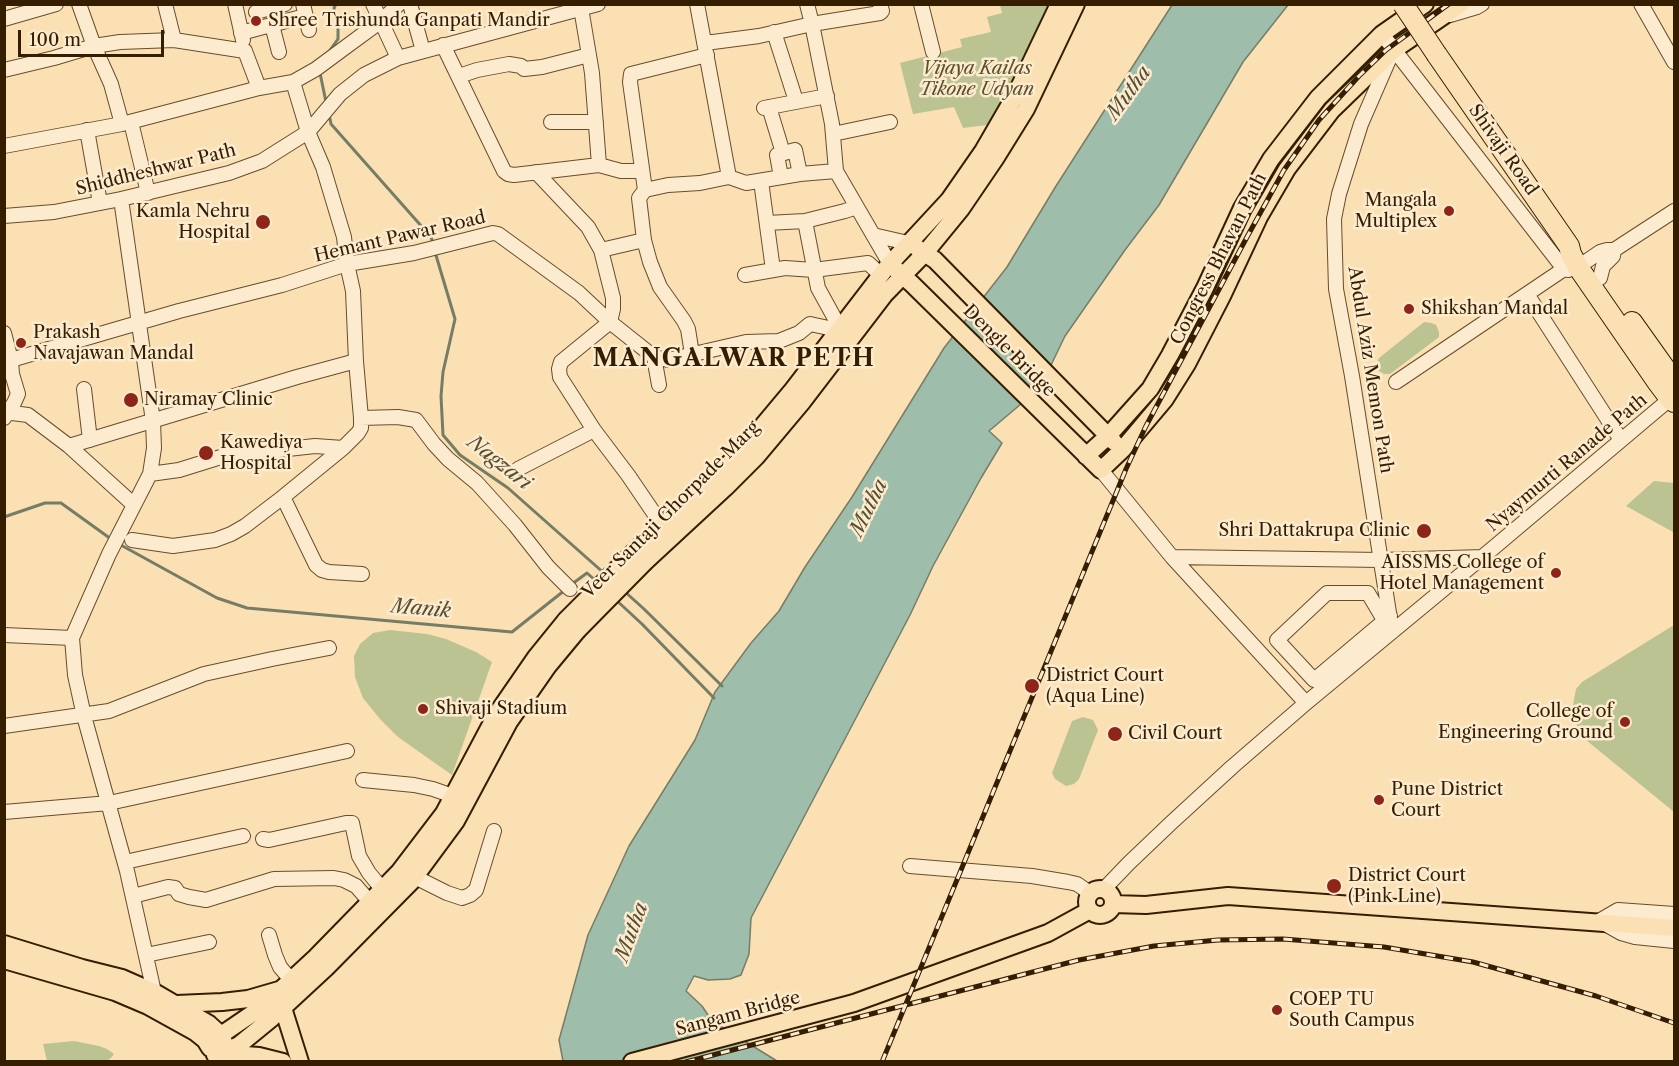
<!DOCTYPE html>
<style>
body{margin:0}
#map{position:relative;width:1679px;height:1066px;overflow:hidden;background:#fbe0b4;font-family:"Libre Caslon Text",serif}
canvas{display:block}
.frame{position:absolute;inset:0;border:6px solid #351e00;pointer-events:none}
.scale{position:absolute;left:18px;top:30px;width:146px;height:27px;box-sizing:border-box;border:3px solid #351e00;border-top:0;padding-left:8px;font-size:18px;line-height:21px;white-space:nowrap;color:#351e00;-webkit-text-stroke:4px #fcebce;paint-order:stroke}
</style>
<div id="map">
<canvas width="1679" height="1066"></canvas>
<div class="frame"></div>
<div class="scale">100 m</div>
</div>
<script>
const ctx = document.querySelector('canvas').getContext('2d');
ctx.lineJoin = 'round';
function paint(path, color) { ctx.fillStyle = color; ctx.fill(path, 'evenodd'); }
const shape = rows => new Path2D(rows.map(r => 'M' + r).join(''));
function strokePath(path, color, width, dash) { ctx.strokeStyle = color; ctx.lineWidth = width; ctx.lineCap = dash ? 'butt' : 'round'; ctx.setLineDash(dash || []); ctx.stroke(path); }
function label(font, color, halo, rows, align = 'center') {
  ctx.font = font + ' "Libre Caslon Text",serif'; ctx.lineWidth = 5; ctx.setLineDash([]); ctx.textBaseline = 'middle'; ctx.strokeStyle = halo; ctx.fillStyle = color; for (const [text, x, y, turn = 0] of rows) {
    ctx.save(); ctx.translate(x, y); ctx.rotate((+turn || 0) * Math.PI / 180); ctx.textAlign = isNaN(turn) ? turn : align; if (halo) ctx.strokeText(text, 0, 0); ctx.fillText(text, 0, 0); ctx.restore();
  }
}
paint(shape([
 [1000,5,1051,5,995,124,963,128,954,107,913,114,900,63,962,47,960,39,991,32,987,17,1002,13],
 [1424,322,1431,323,1436,325,1439,332,1439,337,1390,374,1384,374,1379,371,1376,364,1379,358],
 [1654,481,1674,483,1673,532,1626,506],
 [1674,625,1674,812,1586,740,1578,729,1574,716,1573,705,1576,689,1582,682],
 [390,630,427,634,446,639,476,652,492,662,452,775,398,737,380,719,363,698,355,677,354,656,360,644,373,633],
 [1083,717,1093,720,1098,730,1079,779,1074,784,1066,786,1055,779,1052,773,1072,721],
 [74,1041,99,1046,107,1049,114,1054,111,1058,108,1060,47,1061,43,1044]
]), '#bac391');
const water = shape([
 [1172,5,1288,5,1243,62,1159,205,1125,250,1065,336,1040,388,989,431,1002,443,981,478,933,566,910,615,751,918,749,954,741,975,730,979,708,980,694,976,686,991,702,1006,712,1021,777,1061,563,1061,559,1040,588,935,629,846,695,740,715,692,751,643,779,611,805,567,852,497,944,348,1007,267,1056,186,1172,5]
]);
paint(water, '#9fbdab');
strokePath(water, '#757d67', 1.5);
strokePath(shape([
 [328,53,338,39,338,27,334,8,336,4],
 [320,73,326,102],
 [329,114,331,124,431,237,433,243],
 [435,252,455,319,443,372,441,396,443,435,460,455,508,488,605,574],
 [4,517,45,503,61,503,111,539],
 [119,544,217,598,247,608,512,632,565,590],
 [572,584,587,573,597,582],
 [623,590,644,609,722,686],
 [615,599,642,624,714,698]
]), '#757d67', 3);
const minor = shape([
 [79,4,94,46,111,84,122,124],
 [165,4,174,40],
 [235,4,243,40],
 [303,4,309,30],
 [373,4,398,58],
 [410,4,423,51],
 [697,4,729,177],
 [807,4,812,24,832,124,836,171,890,264],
 [921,4,933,52],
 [1641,4,1674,62],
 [581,8,592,73,599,165],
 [256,12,285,4],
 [1450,15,1477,7,1482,4],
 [4,19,56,4],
 [272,25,279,52],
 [774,32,796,101],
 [241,33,305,16],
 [1382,34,1564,269,1568,270,1578,267,1600,252,1607,250,1614,250,1674,211],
 [704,42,713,42,759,36,812,24,880,13,882,11,880,4],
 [443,45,504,171,508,174,514,175,599,165,621,171,641,171],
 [1391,55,1361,124,1339,194,1334,219,1336,289,1352,376,1392,632],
 [4,70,54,58,94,46,120,42,174,40,245,51,259,88],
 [459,76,477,70,509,64,521,66,524,69,542,67,589,55],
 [293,82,316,69,343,49,381,21,399,4],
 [769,107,783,153],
 [764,108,827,96],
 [131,122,148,193],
 [551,122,596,122],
 [87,130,100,203],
 [833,134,890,122],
 [4,146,122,124,259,88,293,82,308,132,323,167,344,237,347,264,353,291,356,361,361,418,361,428,358,433,343,448,283,497,245,526,231,534,215,540,173,546,132,540],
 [536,172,588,227,601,250,613,298,613,309,610,322,561,362,559,369,560,377,594,430,628,475,662,525],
 [781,177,777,155,795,150,800,174],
 [761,181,773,270],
 [645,190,668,185,700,183,729,177,746,183,800,174,836,171],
 [121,199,153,421,154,448,150,474,109,554,72,638,75,675,84,716,127,871,154,992],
 [4,216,54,212,121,199,229,173,262,161,308,132,340,94,364,75,398,58,598,4],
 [805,221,818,288,840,328],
 [767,223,805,221,845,211,857,207],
 [873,235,908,243],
 [601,250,644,240],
 [745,275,785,268,814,270,868,263,881,275],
 [1600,278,1603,266,1613,256,1614,250],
 [1527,294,1621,440],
 [4,333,11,360,12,374,18,394,14,403,4,418],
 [692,354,688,329,684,321,660,287,650,262,644,240,639,198,645,190,630,82,631,74,707,55],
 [654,357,659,385],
 [4,362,179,311,282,285,347,264,414,253,493,233,498,234,579,293,610,322,654,357,668,360,746,342,779,341,799,333,810,324,838,330],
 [1396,382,1564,269],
 [84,389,90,440],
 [4,412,28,415,69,446,134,505],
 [361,418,398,417,416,420,434,444,448,459,477,483,515,525,548,567,570,589],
 [69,446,297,377,356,361],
 [518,469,594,430],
 [1101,470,1172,557,1306,703],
 [150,474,179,470,224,456,315,446,343,448],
 [283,497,316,565,322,570,329,572,362,574],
 [1172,557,1381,560,1483,557],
 [1384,620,1368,593,1327,593,1277,640,1314,680,1390,616],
 [4,635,72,638],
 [4,726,109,711,204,674,272,659,329,648],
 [363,780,414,785,433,789,453,796],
 [4,812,109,803,347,751],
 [263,839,269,840,346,823,352,823,359,856,369,873,383,890],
 [125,862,243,836],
 [910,866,1032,876,1068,882,1077,884,1090,893],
 [415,877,447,893,462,898,470,895,476,890,494,831],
 [1104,889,1129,863,1171,823,1232,767,1306,703,1492,549,1670,399,1674,398],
 [133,896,168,887,175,888,179,894,189,897,206,900,274,879,334,878,344,880,356,886,370,902],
 [1599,921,1618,910,1674,914],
 [1605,924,1621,933,1635,937,1674,941],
 [269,935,275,955,280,967,292,981],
 [146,955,209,942]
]);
const major = shape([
 [917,248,935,260,1114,442],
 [890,264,912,284,1101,470,1122,450,1165,399,1187,364,1222,296,1259,217,1287,169,1332,110,1394,50,1461,4],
 [1086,456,1108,436,1150,389,1170,355,1205,288,1242,208,1271,159,1318,98,1382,34,1425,4],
 [635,551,715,478,745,447,791,392,887,267,949,200,983,151,1016,94,1059,4],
 [645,562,725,488,756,457,803,401,885,294,925,253,961,209,995,159,1026,109,1076,4],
 '1087 902a13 13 0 1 1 26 0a13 13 0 1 1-26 0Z',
 [1113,904,1146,905,1228,896,1674,928],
 [4,944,82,968,122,978,154,992,209,1024,221,1035,232,1062],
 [4,960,115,992,148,1006,195,1032,205,1040,210,1048],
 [177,1004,222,1002,248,999,279,990],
 [283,1008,300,1062],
 [205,1040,221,1035,262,1007,316,957,399,872,444,813,496,715,536,657,566,620],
 [215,1055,229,1050,239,1045,272,1018,326,968,411,882,456,821,509,722,548,666,577,631],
 [222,1060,245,1055,259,1056,283,1062],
 [632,1062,854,1003,1048,933,1090,910]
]);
const highway = shape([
 [1437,55,1569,246,1571,254,1578,267,1658,383,1670,399,1674,402],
 [1632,322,1674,381]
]);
strokePath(minor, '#664e2d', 16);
strokePath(major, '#351e00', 20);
strokePath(highway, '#351e00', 22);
strokePath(minor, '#fcebce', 14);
strokePath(major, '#fbe0b4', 16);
strokePath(highway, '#fbe0b4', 20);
const rail = shape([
 [686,1062,1079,960,1154,946,1218,940,1283,939,1384,947,1473,962,1596,996,1674,1023],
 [882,1062,1126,469,1146,426,1247,237,1284,170,1319,120,1359,76,1386,50,1449,4]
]);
strokePath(rail, '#351e00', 5);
strokePath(rail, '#fcebce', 3, [9]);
const majorBridge = shape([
 [566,620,635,551],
 [577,631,645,562]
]);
const highwayBridge = shape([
 [1403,4,1437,55]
]);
strokePath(majorBridge, '#351e00', 20, []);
strokePath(highwayBridge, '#351e00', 22, []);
strokePath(majorBridge, '#fbe0b4', 16);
strokePath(highwayBridge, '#fbe0b4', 20);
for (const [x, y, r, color] of [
 [256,21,6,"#8f2418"],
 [1449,211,6,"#8f2418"],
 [263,222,8,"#8f2418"],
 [1409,309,6,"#8f2418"],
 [21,343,6,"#8f2418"],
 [131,400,8,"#8f2418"],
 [206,453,8,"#8f2418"],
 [1424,531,8,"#8f2418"],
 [1556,573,6,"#8f2418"],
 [1032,686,8,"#8f2418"],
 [423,709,6,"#8f2418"],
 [1625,722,6,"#8f2418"],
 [1115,734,8,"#8f2418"],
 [1379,800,6,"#8f2418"],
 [1334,886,8,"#8f2418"],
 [1277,1010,6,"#8f2418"]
]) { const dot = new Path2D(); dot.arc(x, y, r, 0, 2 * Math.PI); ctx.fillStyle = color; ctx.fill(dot); strokePath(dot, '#fcebce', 2); }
label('18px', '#351e00', '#fcebce', [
 ["Shree Trishunda Ganpati Mandir",268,21],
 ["Mangala",1437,201,"right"],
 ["Multiplex",1437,222,"right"],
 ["Kamla Nehru",250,212,"right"],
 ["Hospital",250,233,"right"],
 ["Shikshan Mandal",1421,309],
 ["Prakash",33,333],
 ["Navajawan Mandal",33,354],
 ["Niramay Clinic",144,400],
 ["Kawediya",220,443],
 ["Hospital",220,464],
 ["Shri Dattakrupa Clinic",1410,531,"right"],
 ["AISSMS College of",1544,563,"right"],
 ["Hotel Management",1544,584,"right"],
 ["District Court",1046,676],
 ["(Aqua Line)",1046,697],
 ["Shivaji Stadium",435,709],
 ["College of",1613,712,"right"],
 ["Engineering Ground",1613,733,"right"],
 ["Civil Court",1128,734],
 ["Pune District",1391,790],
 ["Court",1391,811],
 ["District Court",1348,876],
 ["(Pink Line)",1348,897],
 ["COEP TU",1289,1000],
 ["South Campus",1289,1021]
], 'left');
label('italic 18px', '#5d502c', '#fcebce', [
 ["Vijaya Kailas",977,69],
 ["Tikone Udyan",977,90]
]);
label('18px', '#351e00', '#fcebce', [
 ["Shivaji Road",1503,150,55],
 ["Shiddheshwar Path",156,170,-14],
 ["Hemant Pawar Road",400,237,-13],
 ["Congress Bhavan Path",1219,259,-63],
 ["Dengle Bridge",1009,351,45],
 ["Abdul Aziz Memon Path",1370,370,81],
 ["Nyaymurti Ranade Path",1567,463,-40],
 ["Veer Santaji Ghorpade Marg",671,510,-45],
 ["Sangam Bridge",738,1014,-15]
]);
label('italic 20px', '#554e33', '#fcebce', [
 ["Mutha",1129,93,-54],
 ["Nagzari",499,463,38],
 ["Mutha",869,508,-64],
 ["Manik",421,609,5],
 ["Mutha",632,932,-70]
]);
ctx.letterSpacing = '1.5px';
label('bold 24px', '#351e00', '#fcebce', [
 ["MANGALWAR PETH",734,359]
]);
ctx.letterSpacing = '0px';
</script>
